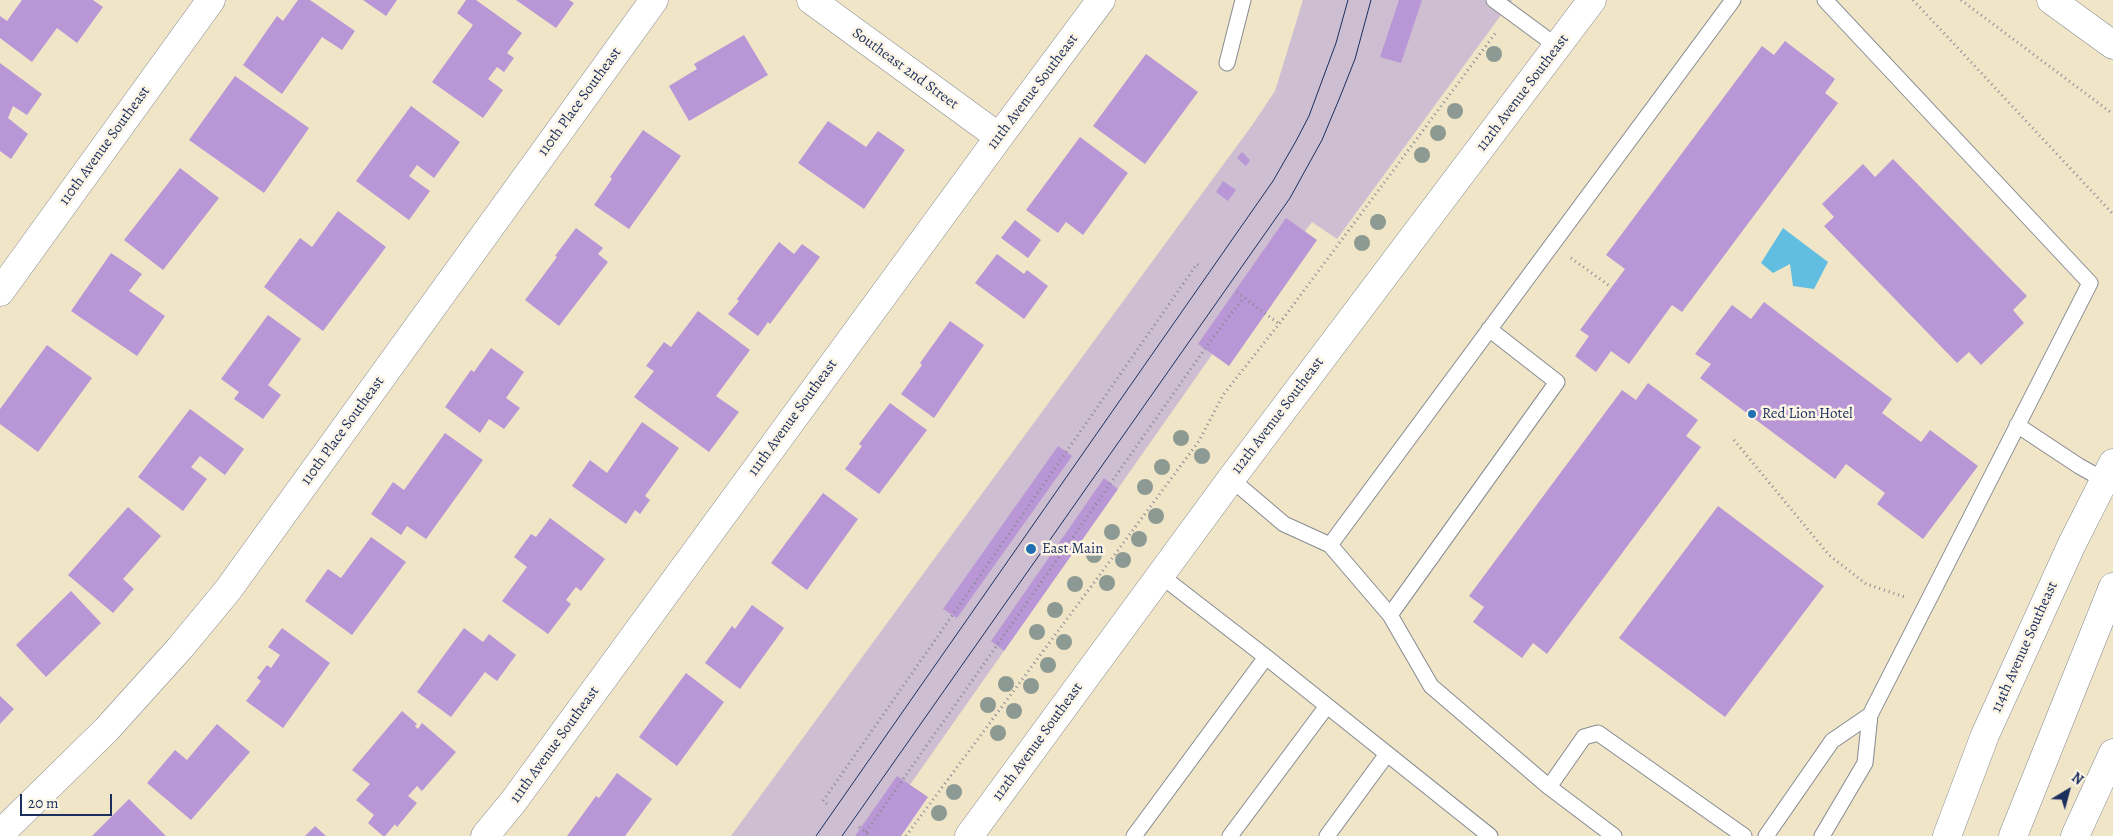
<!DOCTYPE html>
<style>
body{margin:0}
#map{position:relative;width:2113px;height:836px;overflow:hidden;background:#f0e5c7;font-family:Alegreya,serif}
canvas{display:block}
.north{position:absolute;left:2043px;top:766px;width:50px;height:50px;-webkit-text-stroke:4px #fcf5e5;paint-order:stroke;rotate:37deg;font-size:14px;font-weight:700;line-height:20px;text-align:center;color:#1b2f5e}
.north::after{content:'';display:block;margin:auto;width:18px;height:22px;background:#1b2f5e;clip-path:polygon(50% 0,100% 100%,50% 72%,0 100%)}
.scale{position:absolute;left:20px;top:794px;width:92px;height:22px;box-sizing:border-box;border:2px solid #1b2f5e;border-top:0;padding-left:6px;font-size:15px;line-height:18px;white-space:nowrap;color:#1b2f5e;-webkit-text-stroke:4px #fcf5e5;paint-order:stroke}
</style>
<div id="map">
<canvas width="2113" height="836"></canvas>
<div class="north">N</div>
<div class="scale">20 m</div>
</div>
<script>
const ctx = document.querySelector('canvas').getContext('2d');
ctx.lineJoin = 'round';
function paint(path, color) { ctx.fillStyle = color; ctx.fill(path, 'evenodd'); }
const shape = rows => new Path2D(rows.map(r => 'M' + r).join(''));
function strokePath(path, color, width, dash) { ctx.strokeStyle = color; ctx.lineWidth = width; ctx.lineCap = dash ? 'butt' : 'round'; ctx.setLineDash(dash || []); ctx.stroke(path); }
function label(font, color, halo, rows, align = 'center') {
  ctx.font = font + ' Alegreya,serif'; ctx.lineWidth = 5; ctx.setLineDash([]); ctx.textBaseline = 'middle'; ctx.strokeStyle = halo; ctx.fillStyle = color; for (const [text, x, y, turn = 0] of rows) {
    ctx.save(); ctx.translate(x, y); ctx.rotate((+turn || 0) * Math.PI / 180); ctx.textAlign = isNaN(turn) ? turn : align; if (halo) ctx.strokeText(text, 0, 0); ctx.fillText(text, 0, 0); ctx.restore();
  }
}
paint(shape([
 [1303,0,1512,0,1337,239,1312,222,1216,349,874,836,731,836,1253,124,1275,91]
]), '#cebed1');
paint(shape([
 [1783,228,1828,262,1814,289,1793,286,1790,264,1773,273,1761,263]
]), '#62bee0');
paint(shape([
 [22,0,93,0,103,7,77,43,57,28,32,62,0,38,0,16,7,21],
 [298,0,310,0,355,31,342,50,322,37,282,94,243,65,277,16,283,21],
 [363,0,397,0,386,16],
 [466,0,476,0,522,33,507,53,514,58,504,72,497,67,488,79,503,90,483,118,432,82,473,25,457,13],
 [516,0,569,0,574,3,556,28],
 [1399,0,1422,0,1401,63,1380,57],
 [744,35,768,75,689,121,669,86,697,69,694,64],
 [1785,41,1835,79,1825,93,1838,103,1682,312,1672,305,1629,364,1611,351,1596,372,1575,356,1589,336,1580,330,1625,269,1606,255,1762,46,1774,55],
 [1146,54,1198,92,1145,164,1093,126],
 [0,63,42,94,27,115,13,106,8,118,28,134,11,159,0,151],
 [235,76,309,128,264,193,189,140],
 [411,106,460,142,434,178,417,165,409,176,430,191,409,220,356,181],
 [828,121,866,147,878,131,905,150,864,209,798,163],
 [643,130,681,156,629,229,594,205,612,179,610,177],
 [1080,137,1128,173,1083,235,1066,222,1058,233,1026,210],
 [1242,152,1250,160,1246,166,1237,158],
 [1893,159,2027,296,2013,310,2024,323,1981,365,1969,352,1957,363,1824,226,1834,217,1822,204,1863,164,1875,177],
 [180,168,219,198,163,270,124,240],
 [1223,181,1236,190,1228,201,1216,192],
 [338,211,386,247,323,331,264,287,300,238,312,247],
 [1286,218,1317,240,1229,366,1198,344],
 [1015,220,1041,240,1028,258,1001,238],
 [576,228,603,248,598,254,608,262,559,326,525,300,557,257,555,256],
 [779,242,794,254,802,244,820,257,770,324,768,322,758,336,728,314,739,301,737,299],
 [111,253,142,274,129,291,165,316,137,356,71,311],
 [997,254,1024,274,1027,270,1048,286,1024,319,975,283],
 [1764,302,1892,399,1882,413,1921,442,1930,430,1978,466,1923,539,1877,504,1885,493,1846,464,1835,479,1700,378,1711,364,1695,354,1732,305,1751,319],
 [698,311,750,350,716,396,739,412,709,452,634,397,654,371,646,366,664,342,671,347],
 [268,315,301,339,268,385,281,395,263,419,234,399,239,392,221,379],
 [950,321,984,345,934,418,901,394,922,365,920,363],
 [47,345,92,378,38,452,0,424,0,409],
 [491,348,524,372,506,398,520,408,504,429,489,419,480,433,445,407,471,370,474,372],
 [1648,383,1698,420,1686,436,1701,447,1547,654,1533,643,1522,658,1473,622,1484,607,1469,596,1622,390,1636,400],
 [890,403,927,430,879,494,845,469,862,446,859,444],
 [190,409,244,449,225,475,200,456,191,467,207,479,183,511,138,477],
 [642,422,679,448,645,496,650,500,640,514,635,510,626,524,572,486,590,460,607,473],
 [445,433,483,460,426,539,407,526,401,535,371,514,393,482,404,490],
 [1058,446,1072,456,957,618,943,609],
 [1104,478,1118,489,1004,651,991,641],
 [823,493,858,519,807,590,771,563],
 [1718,506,1824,586,1725,717,1619,638],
 [128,507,161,536,123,579,134,589,113,613,68,575],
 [550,518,605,559,581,591,576,587,566,600,571,604,548,634,502,601,527,567,514,557,531,534,536,537],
 [371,537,406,562,352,635,305,601,328,569,341,578],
 [71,591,101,623,46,677,16,645],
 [752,605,784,628,740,689,705,663,732,626,735,629],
 [282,628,330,663,283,728,246,701,261,681,257,678,267,665,271,668,280,655,268,647],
 [464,628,483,642,489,634,516,655,497,681,485,672,451,717,417,692],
 [686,673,724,702,677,766,639,737],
 [0,696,14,709,0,724],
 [402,711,417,724,415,726,418,729,422,723,456,752,422,791,417,786,408,796,417,803,397,827,395,824,385,836,383,836,368,823,374,815,356,800,370,784,352,770],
 [217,724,250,752,191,820,147,783,175,750,187,760],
 [617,773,652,799,625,836,567,836,596,796,599,798],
 [897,776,928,797,901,836,855,836],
 [129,799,166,836,92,836],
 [315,826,326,836,305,836]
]), '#b996d6');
const lane = shape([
 [1494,0,1558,47],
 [1227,63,1243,0],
 [2017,425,2079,466,2104,480],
 [1231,479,1284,524,1330,545],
 [1160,575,1266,657,1490,836],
 [1390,615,1557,382,1489,329],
 [1549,787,1584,737,1598,733,1744,836],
 [1134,836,1266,657],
 [1230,836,1327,706],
 [1327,836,1387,754],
 [1614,836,1549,787,1431,686,1390,615,1330,545,1733,0],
 [1766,836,1832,741,1870,715],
 [1822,836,1865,763,1870,715,2090,283,1825,0]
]);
const street = shape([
 [811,0,999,137],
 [0,292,211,0],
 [0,834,107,729,180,648,228,590,654,0],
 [485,836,513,802,999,137,1101,0]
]);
const secondary = shape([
 [2051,0,2113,45],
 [969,836,1231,479,1592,0],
 [1947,836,1985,735,2072,544,2113,463]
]);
const highway = shape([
 [2013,836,2113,587],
 [2075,836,2113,753]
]);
strokePath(lane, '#868a92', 17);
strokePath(street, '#868a92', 29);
strokePath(secondary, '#868a92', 29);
strokePath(highway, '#868a92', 29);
strokePath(shape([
 [1913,0,2113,214],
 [1961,0,2113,114],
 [1571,258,1611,287],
 [1237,292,1279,324],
 [1734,440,1829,555,1866,584,1905,597],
 [827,804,823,801,1197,264,1201,267],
 [859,827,871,836],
 [866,832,1209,343,1244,297],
 [906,836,1199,441,1223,395,1279,324,1497,31]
]), '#868a92', 3, [1, 4]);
strokePath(lane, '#fff', 15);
strokePath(street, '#fff', 28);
strokePath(secondary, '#fff', 28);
strokePath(highway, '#fff', 28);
strokePath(shape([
 [816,836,1273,181,1296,141,1309,116,1336,43,1348,0],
 [842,836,1290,198,1322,140,1340,97,1355,59,1371,0]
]), '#1b2f5e', 1);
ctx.fillStyle = '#8c9a93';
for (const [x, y] of [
 [1494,54],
 [1455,111],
 [1438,133],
 [1422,155],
 [1378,222],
 [1362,243],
 [1181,438],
 [1202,456],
 [1162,467],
 [1145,487],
 [1156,516],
 [1112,532],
 [1139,539],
 [1094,555],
 [1123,560],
 [1107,583],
 [1075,584],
 [1055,610],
 [1037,632],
 [1064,642],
 [1048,665],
 [1006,684],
 [1031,686],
 [988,705],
 [1014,711],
 [998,733],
 [954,792],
 [939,813]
]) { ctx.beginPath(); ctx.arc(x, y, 8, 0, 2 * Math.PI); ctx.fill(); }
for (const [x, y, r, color] of [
 [1752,414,5,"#1f6fb2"],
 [1031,549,6,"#1f6fb2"]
]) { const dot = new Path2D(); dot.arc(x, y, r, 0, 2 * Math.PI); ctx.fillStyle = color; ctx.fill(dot); strokePath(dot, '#fcf5e5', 2); }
label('15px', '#1b2f5e', '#fcf5e5', [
 ["Southeast 2nd Street",905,69,36],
 ["111th Avenue Southeast",1033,92,-53],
 ["112th Avenue Southeast",1523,93,-53],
 ["110th Place Southeast",580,102,-54],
 ["110th Avenue Southeast",105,146,-54],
 ["112th Avenue Southeast",1278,416,-53],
 ["111th Avenue Southeast",793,418,-54],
 ["110th Place Southeast",343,431,-54],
 ["114th Avenue Southeast",2025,647,-66],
 ["112th Avenue Southeast",1038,742,-54],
 ["111th Avenue Southeast",555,745,-54]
]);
label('15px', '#1b2f5e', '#fcf5e5', [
 ["Red Lion Hotel",1762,414],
 ["East Main",1042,549]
], 'left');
</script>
